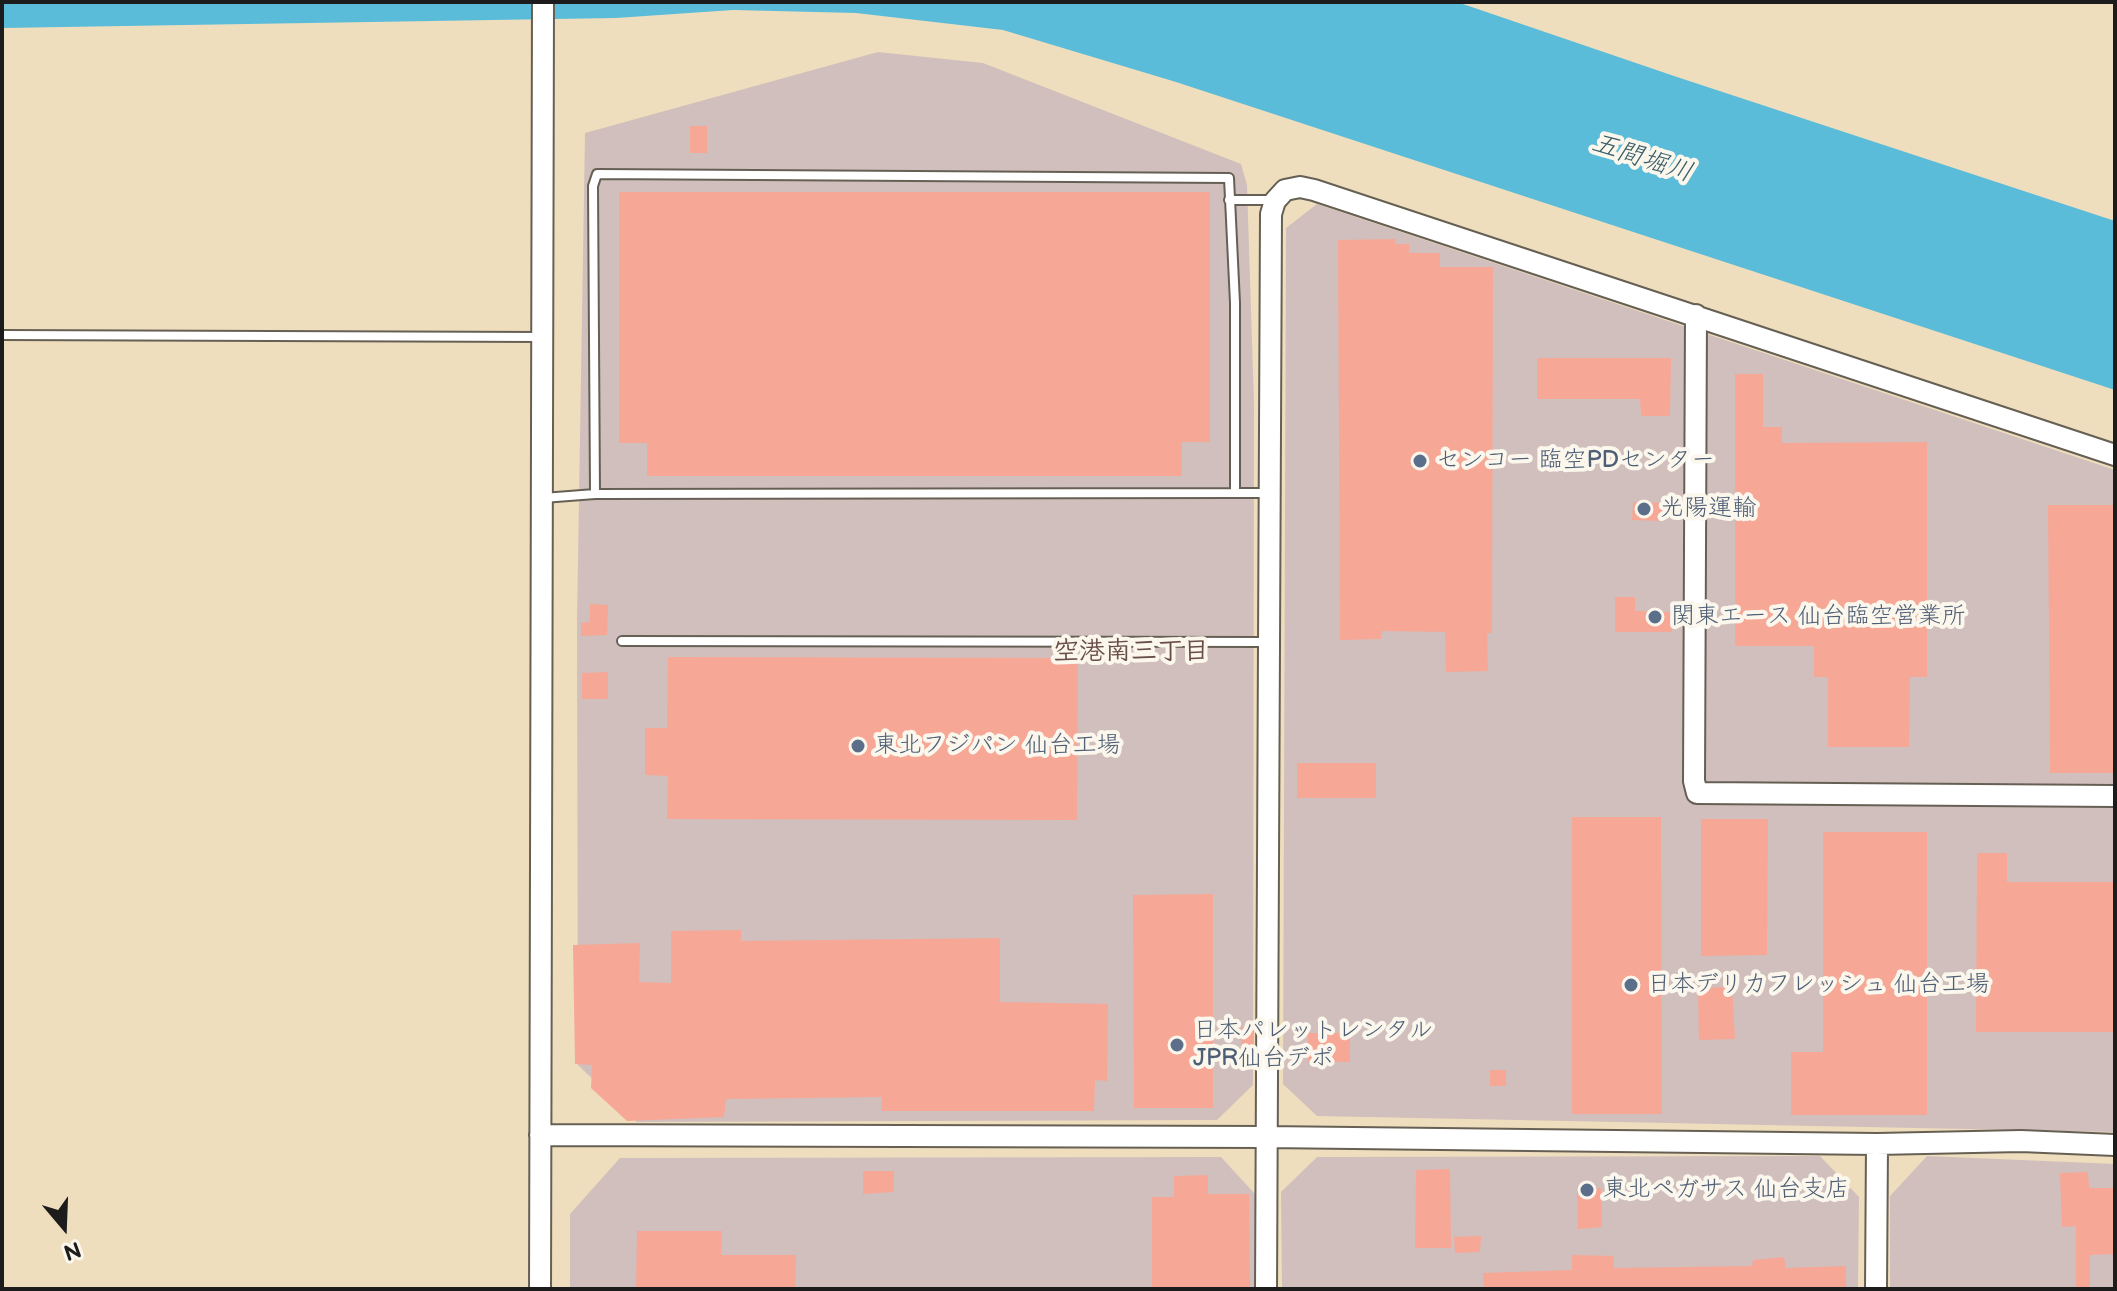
<!DOCTYPE html>
<meta charset="utf-8">
<style>
body{margin:0}
#map{position:relative;width:2117px;height:1291px;overflow:hidden;background:#efdebd;font-family:"Balsamiq Sans",sans-serif}
canvas{display:block}
.frame{position:absolute;inset:0;border:4px solid #1c1c1c;pointer-events:none}
.north{position:absolute;left:24px;top:1187px;width:80px;height:80px;-webkit-text-stroke:6px #fbf7ec;paint-order:stroke;rotate:161deg;font-size:22px;font-weight:700;line-height:32px;text-align:center;color:#1c1c1c}
.north::after{content:'';display:block;margin:auto;width:28px;height:36px;background:#1c1c1c;clip-path:polygon(50% 0,100% 100%,50% 72%,0 100%)}
</style>
<div id="map">
<canvas width="2117" height="1291"></canvas>
<div class="frame"></div>
<div class="north">N</div>
</div>
<script>
const ctx = document.querySelector('canvas').getContext('2d');
ctx.lineJoin = 'round';
function paint(path, color) { ctx.fillStyle = color; ctx.fill(path, 'evenodd'); }
const shape = rows => new Path2D(rows.map(r => 'M' + r).join(''));
function strokePath(path, color, width, dash) { ctx.strokeStyle = color; ctx.lineWidth = width; ctx.lineCap = dash ? 'butt' : 'round'; ctx.setLineDash(dash || []); ctx.stroke(path); }
function label(font, color, halo, rows, align = 'center') {
  ctx.font = font + ' "Balsamiq Sans","Klee One",sans-serif'; ctx.lineWidth = 8; ctx.setLineDash([]); ctx.textBaseline = 'middle'; ctx.strokeStyle = halo; ctx.fillStyle = color; for (const [text, x, y, turn = 0] of rows) {
    ctx.save(); ctx.translate(x, y); ctx.rotate((+turn || 0) * Math.PI / 180); ctx.textAlign = isNaN(turn) ? turn : align; if (halo) ctx.strokeText(text, 0, 0); ctx.fillText(text, 0, 0); ctx.restore();
  }
}
paint(shape([
 [878,52,983,63,1241,164,1247,185,1254,404,1253,1085,1217,1120,637,1122,578,1065,577,621,585,133],
 [1317,204,2115,470,2115,1132,1317,1116,1283,1084,1286,228],
 [1820,1156,1859,1197,1858,1289,1282,1289,1281,1192,1317,1157],
 [1927,1156,2115,1164,2115,1289,1890,1289,1890,1196],
 [1221,1157,1255,1194,1255,1289,570,1289,570,1214,620,1158]
]), '#d1bfbd');
paint(shape([
 [2,2,1457,2,1677,77,2115,221,2115,390,1176,82,1003,30,856,13,733,10,616,18,2,28]
]), '#5bbcda');
paint(shape([
 [690,126,707,126,707,153,690,153],
 [619,192,1210,192,1210,442,1182,442,1182,476,647,476,647,443,619,443],
 [1396,239,1395,244,1409,244,1409,253,1440,253,1440,267,1493,267,1492,633,1487,633,1488,671,1446,672,1445,632,1382,631,1381,639,1340,640,1338,240],
 [1537,358,1671,358,1670,416,1641,416,1640,399,1537,399],
 [1735,374,1763,374,1763,427,1782,427,1782,443,1927,442,1927,677,1910,677,1909,747,1828,747,1828,677,1814,677,1814,646,1735,646],
 [1633,502,1664,503,1664,521,1632,520],
 [2048,505,2115,505,2115,773,2050,773],
 [1615,597,1635,597,1635,611,1672,612,1672,632,1615,632],
 [590,604,608,605,607,635,581,636,581,623,590,622],
 [668,657,1078,658,1077,820,667,819,668,776,645,775,645,728,667,728],
 [608,672,608,699,582,699,582,673],
 [1297,763,1376,763,1376,798,1297,798],
 [1572,817,1661,817,1662,1114,1572,1114],
 [1701,819,1768,819,1767,955,1701,956],
 [1823,832,1927,832,1927,1115,1791,1115,1791,1052,1823,1052],
 [1977,853,2007,853,2007,882,2115,882,2115,1032,1976,1032],
 [1213,894,1213,1108,1134,1108,1133,895],
 [741,930,741,941,1000,938,1000,1002,1108,1004,1107,1081,1095,1080,1094,1111,881,1111,882,1097,726,1099,724,1117,627,1121,591,1088,592,1065,575,1064,573,945,640,943,639,982,671,983,671,931],
 [1732,987,1735,1039,1699,1040,1698,988],
 [1241,1027,1254,1027,1254,1065,1241,1066],
 [1308,1033,1350,1033,1350,1062,1308,1062],
 [1490,1070,1506,1070,1506,1086,1490,1086],
 [1450,1169,1451,1248,1415,1248,1416,1170],
 [863,1171,894,1171,894,1192,863,1194],
 [2088,1172,2089,1188,2115,1188,2115,1254,2090,1255,2090,1289,2076,1289,2076,1226,2062,1227,2060,1173],
 [1208,1175,1208,1194,1249,1194,1250,1289,1152,1289,1152,1197,1174,1197,1174,1176],
 [1601,1188,1602,1227,1578,1229,1577,1190],
 [637,1231,722,1231,721,1255,796,1255,795,1289,636,1289],
 [1481,1236,1480,1252,1455,1253,1454,1237],
 [1572,1255,1614,1256,1614,1268,1752,1266,1753,1260,1784,1257,1786,1268,1846,1266,1846,1289,1484,1289,1483,1273,1572,1270]
]), '#f7a796');
const service = shape([
 [1229,200,1275,200],
 [2,335,541,337],
 [1235,493,1269,493],
 [543,498,595,494,1235,493,1235,303,1229,178,597,174,593,186,595,494],
 [622,641,1268,642]
]);
const tertiary = shape([
 [1696,315,1694,781,1697,793,2115,796],
 [540,1135,1266,1137,1877,1144,2021,1141,2115,1145],
 [540,1289,543,2],
 [1266,1289,1271,214,1275,201,1285,190,1300,187,1314,190,2115,455],
 [1876,1289,1877,1144]
]);
strokePath(service, '#666054', 12);
strokePath(tertiary, '#666054', 24);
strokePath(service, '#fff', 8);
strokePath(tertiary, '#fff', 20);
for (const [x, y, r, color] of [
 [1420,461,8,"#5c6f8a"],
 [1644,509,8,"#5c6f8a"],
 [1655,617,8,"#5c6f8a"],
 [858,746,8,"#5c6f8a"],
 [1631,985,8,"#5c6f8a"],
 [1177,1045,8,"#5c6f8a"],
 [1587,1190,8,"#5c6f8a"]
]) { const dot = new Path2D(); dot.arc(x, y, r, 0, 2 * Math.PI); ctx.fillStyle = color; ctx.fill(dot); strokePath(dot, '#fbf7ec', 3); }
label('24px', '#4e5e75', '#fbf7ec', [
 ["センコー 臨空PDセンター",1436,461],
 ["光陽運輸",1660,509],
 ["関東エース 仙台臨空営業所",1671,617],
 ["東北フジパン 仙台工場",874,746],
 ["日本デリカフレッシュ 仙台工場",1647,985],
 ["日本パレットレンタル",1193,1031],
 ["JPR仙台デポ",1193,1059],
 ["東北ペガサス 仙台支店",1603,1190]
], 'left');
label('italic 26px', '#355c68', '#fbf7ec', [
 ["五間堀川",1642,159,18]
]);
label('bold 26px', '#694d47', '#fbf7ec', [
 ["空港南三丁目",1131,652]
]);
</script>
